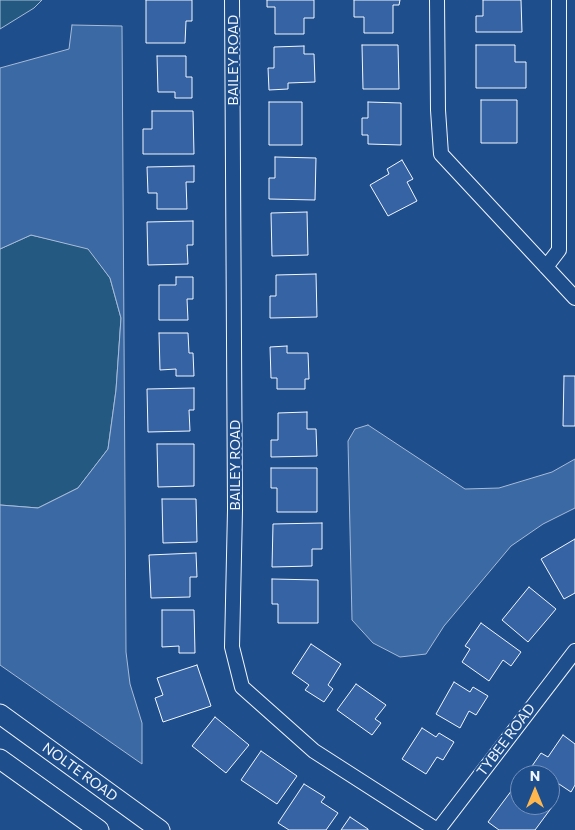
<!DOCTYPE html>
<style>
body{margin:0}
#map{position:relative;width:575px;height:830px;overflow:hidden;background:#1f4e8c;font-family:Commissioner,sans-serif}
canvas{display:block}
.north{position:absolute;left:510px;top:765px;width:50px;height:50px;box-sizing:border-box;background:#1f4e8c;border:1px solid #7391ba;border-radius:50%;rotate:0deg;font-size:14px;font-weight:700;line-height:20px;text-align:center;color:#f2f6ff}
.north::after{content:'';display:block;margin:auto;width:18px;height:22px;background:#ffb74d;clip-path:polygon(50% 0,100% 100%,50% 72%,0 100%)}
</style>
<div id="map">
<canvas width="575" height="830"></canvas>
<div class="north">N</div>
</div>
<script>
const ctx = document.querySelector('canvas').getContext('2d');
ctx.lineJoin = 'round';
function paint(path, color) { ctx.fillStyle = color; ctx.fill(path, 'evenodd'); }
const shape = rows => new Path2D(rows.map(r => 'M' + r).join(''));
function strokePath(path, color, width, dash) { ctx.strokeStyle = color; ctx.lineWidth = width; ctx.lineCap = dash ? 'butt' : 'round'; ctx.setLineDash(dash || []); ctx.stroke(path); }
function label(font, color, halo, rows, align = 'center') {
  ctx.font = font + ' Commissioner,sans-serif'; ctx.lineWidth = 4; ctx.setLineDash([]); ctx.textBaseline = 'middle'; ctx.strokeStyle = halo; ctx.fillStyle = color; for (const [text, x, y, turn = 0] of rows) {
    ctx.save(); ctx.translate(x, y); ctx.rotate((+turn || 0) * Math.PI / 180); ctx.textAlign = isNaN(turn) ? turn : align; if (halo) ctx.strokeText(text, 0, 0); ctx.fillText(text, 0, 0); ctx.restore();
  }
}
const green = shape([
 [0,0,42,0,34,8,0,29,0,0],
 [31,235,88,248,110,278,121,318,116,390,108,449,78,488,38,508,0,505,0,249,31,235]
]);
paint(green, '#245a82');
strokePath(green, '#a8bbd7', 1);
const water = shape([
 [72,25,122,26,126,652,130,684,142,723,142,764,0,665,0,505,38,508,78,488,108,449,116,390,121,318,110,278,88,249,31,235,0,249,0,68,69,49,72,25],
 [368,425,465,489,499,488,552,472,575,459,575,508,543,524,511,546,444,626,426,654,400,657,373,643,352,620,348,441,355,429,368,425]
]);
paint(water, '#3b69a3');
strokePath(water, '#a8bbd7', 1);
const building = shape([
 [146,0,192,0,192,21,186,21,185,43,146,43,146,0],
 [267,0,314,0,314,18,304,18,304,34,275,34,275,7,267,7,267,0],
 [354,0,400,0,399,5,393,5,393,33,364,33,364,17,354,17,354,0],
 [483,0,521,0,522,32,476,32,476,16,483,16,483,0],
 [362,45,398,45,399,89,363,89,362,45],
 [476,45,515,45,515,62,526,62,526,88,476,88,476,45],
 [304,46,304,54,314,54,315,82,288,83,288,89,269,90,268,68,274,68,274,47,304,46],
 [157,56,186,56,186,77,192,77,192,98,175,98,175,92,158,92,157,56],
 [481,100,517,100,517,143,481,143,481,100],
 [269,102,302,102,302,145,269,145,269,102],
 [368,102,401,103,401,145,368,144,368,135,362,135,362,118,368,118,368,102],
 [152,111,193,111,194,154,143,154,143,129,152,129,152,111],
 [275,157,316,158,315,200,269,199,269,178,275,178,275,157],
 [402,160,413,179,407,182,417,201,388,216,370,185,389,174,387,169,402,160],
 [194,166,194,182,186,182,187,209,157,209,157,193,148,193,147,167,194,166],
 [307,212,308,255,272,256,271,213,307,212],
 [193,221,193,245,187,245,188,264,148,265,147,222,193,221],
 [316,274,317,317,270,318,270,296,276,296,276,275,316,274],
 [176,277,193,277,193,299,187,299,188,320,159,320,159,285,176,285,176,277],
 [159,333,188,333,189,353,193,353,194,376,176,376,176,369,160,370,159,333],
 [287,346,287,353,308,353,309,379,305,379,305,389,277,389,277,378,271,378,270,347,287,346],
 [564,376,575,376,575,426,563,426,564,376],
 [194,388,194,410,189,410,190,431,148,432,147,389,194,388],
 [307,412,307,429,316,429,317,456,271,457,271,440,278,440,278,413,307,412],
 [157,444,194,444,194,486,158,487,157,444],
 [271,468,317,468,317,512,277,512,277,488,271,488,271,468],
 [162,499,196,499,197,542,163,543,162,499],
 [322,523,322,549,312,549,312,566,272,567,273,524,322,523],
 [575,539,575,593,564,599,541,559,575,539],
 [196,553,197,577,190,577,190,597,151,598,149,555,196,553],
 [272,579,318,580,318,623,278,623,278,604,272,604,272,579],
 [529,587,556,609,528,642,502,620,529,587],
 [162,610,194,610,195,653,179,653,179,646,162,647,162,610],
 [481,623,521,652,511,666,503,660,489,681,462,662,470,649,465,646,481,623],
 [311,644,341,664,328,685,333,689,324,702,305,690,309,685,292,673,311,644],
 [197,665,211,706,163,722,155,698,163,695,157,678,197,665],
 [454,682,470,692,473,687,488,696,476,715,469,711,460,728,436,714,454,682],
 [356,684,386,705,375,719,381,723,372,735,337,710,356,684],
 [215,717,249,745,226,773,192,746,215,717],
 [422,728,436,737,439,733,454,742,443,760,437,757,426,774,402,759,422,728],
 [563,735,575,744,575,785,571,792,550,778,550,775,545,775,532,766,541,753,548,757,563,735],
 [261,751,297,776,277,804,241,780,261,751],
 [304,784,325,797,321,802,338,813,326,830,289,830,278,823,304,784],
 [512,790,520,796,520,805,550,805,552,807,535,830,499,830,488,822,512,790],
 [350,817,368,829,368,830,341,830,350,817]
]);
paint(building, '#3563a3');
strokePath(building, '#f2f6ff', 1);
const street = shape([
 [232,0,235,510,232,647,242,687,314,751,437,830],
 [437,0,438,110,441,154,575,298],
 [546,267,559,250,559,0],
 [438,830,575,651]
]);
const secondary = shape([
 [0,714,160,830],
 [0,759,99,830]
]);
strokePath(street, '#f2f6ff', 16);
strokePath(secondary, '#f2f6ff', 21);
strokePath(street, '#1f4e8c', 14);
strokePath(secondary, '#1f4e8c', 19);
label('14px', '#f2f6ff', '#1f4e8c', [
 ["BAILEY ROAD",233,60,-90],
 ["BAILEY ROAD",235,465,-90],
 ["TYBEE ROAD",506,740,-53],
 ["NOLTE ROAD",80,772,36]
]);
</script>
